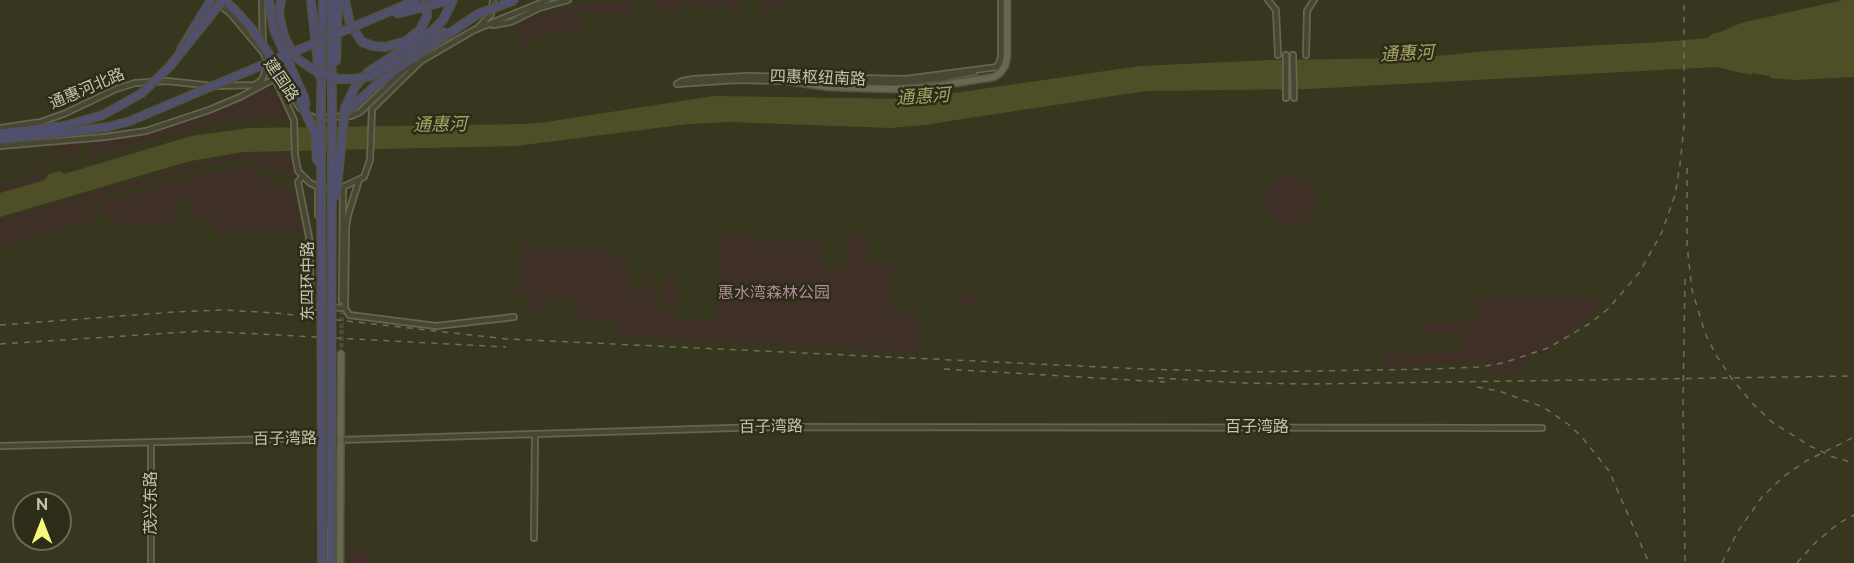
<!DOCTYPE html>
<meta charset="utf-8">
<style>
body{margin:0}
#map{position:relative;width:1854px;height:563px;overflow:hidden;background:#37361f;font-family:Raleway,sans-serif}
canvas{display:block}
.north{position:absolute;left:12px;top:491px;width:60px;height:60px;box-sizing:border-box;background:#2c2c18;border:2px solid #696954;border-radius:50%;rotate:0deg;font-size:16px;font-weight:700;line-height:24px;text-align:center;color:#c4c4ad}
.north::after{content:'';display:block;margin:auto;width:21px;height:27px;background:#f7f97d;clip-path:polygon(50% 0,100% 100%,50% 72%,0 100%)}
</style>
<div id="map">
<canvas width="1854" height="563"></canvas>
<div class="north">N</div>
</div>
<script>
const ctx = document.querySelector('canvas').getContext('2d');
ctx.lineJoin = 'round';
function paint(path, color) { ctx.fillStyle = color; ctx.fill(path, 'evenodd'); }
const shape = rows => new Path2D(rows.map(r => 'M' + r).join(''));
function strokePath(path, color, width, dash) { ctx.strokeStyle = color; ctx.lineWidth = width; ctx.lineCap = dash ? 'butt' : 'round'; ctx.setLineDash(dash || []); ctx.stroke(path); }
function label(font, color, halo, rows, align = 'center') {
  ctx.font = font + ' Raleway,"Noto Sans SC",sans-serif'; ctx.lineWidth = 5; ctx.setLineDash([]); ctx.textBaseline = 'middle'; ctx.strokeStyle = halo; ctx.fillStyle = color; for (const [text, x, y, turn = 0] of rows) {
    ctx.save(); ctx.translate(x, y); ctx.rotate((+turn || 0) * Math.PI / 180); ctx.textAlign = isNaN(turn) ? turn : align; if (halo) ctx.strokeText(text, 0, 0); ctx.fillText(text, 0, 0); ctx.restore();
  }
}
paint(shape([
 [657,0,684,0,685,12,660,13,657,7],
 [691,0,722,0,722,8,692,7],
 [727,0,740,0,740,11,725,12,727,8],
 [760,0,781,0,781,11,760,11],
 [633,1,634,12,585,14,573,4],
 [570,8,581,18,581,28,528,38,521,51,519,25,549,13],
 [270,86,276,89,289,115,286,118,235,119,207,125,143,143,138,141,135,135,201,116,239,100,262,87],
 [131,136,132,145,87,158,86,152,92,150,91,140],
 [79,143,80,154,62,160,61,148,46,149,46,146],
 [257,152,292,152,292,162,297,173,281,174,267,170,254,162,235,160,208,166,119,192,117,186,217,159],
 [46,165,47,169,41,171,42,176,39,180,0,192,0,186,38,175,37,167],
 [250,166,267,180,294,195,301,233,216,233,213,219,193,219,188,196,176,199,177,223,119,227,115,216,102,218,103,202,203,174],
 '1264 200a26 26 0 1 1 52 0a26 26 0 1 1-52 0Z',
 [114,187,116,193,94,201,96,217,94,220,0,246,0,220],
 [719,235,755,235,756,241,820,241,822,267,847,270,847,236,867,236,867,262,893,262,893,312,918,312,920,329,920,353,616,336,615,321,575,318,576,299,551,299,551,310,540,310,539,315,530,315,530,294,518,294,521,246,614,249,616,261,627,260,631,289,647,289,647,279,654,279,653,299,664,300,664,279,678,280,678,304,659,303,659,310,677,311,677,320,716,320],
 [958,291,977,291,977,305,959,305],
 [1476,297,1596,297,1600,309,1555,345,1526,360,1520,372,1487,374,1488,361,1385,367,1384,353,1462,353,1462,334,1424,333,1423,322,1475,322],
 [371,546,370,563,347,563,347,549]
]), '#3e3026');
paint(shape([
 [1843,0,1854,0,1854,77,1796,80,1770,78,1770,76,1752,73,1751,75,1716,67,1309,89,1146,91,924,125,891,128,729,122,688,124,516,146,243,152,190,161,0,217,0,193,45,180,49,174,59,171,64,174,191,136,249,128,525,124,546,122,714,96,913,99,1140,66,1271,60,1415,58,1488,51,1662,42,1708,38,1712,34,1720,32,1741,23]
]), '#4f4f27');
strokePath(shape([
 [341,354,342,306]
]), '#4c4b34', 4.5, [4.5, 2]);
const minor = shape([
 [213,0,230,13,262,51],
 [262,0,263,52,294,120,295,155,298,171,310,183,324,189,331,189,343,187,364,177,370,160,372,109,421,61,474,30,548,0],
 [1268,0,1276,10,1278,55],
 [493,25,511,22,539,8,568,0],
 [477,29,491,14,493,0],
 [1286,55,1286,98],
 [1293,55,1294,98],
 [1306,55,1307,11,1314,0],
 [268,60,300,108],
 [997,67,1001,58,1001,0],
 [806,81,896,83,938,79,974,72],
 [677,84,682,81,694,79,746,76,906,79,997,67],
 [677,84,735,80,789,81],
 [306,114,315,118,351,116,360,112,404,70,419,63],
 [0,128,41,122,66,113,116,89,135,83,167,81,213,86,255,85,262,80,265,72,265,64],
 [0,146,105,137,146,131,209,110,240,97,274,79],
 [302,177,298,182,309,237,311,302,316,307,345,308],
 [359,180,348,215,346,227,345,308,349,315,436,326,514,317],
 [318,187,318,215],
 [342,301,343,187],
 [151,443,151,563],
 [0,446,319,438,340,440,764,427,1542,428],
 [534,538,535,434]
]);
const major = shape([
 [787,81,828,87,893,89,930,87,994,77,1000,73,1005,66,1007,57,1007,0],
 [325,453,327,486,325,563],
 [340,563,341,354]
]);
const highway = shape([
 [224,0,235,10,252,29],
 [281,0,279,14,284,36,290,48,298,59,312,69],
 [311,0,319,75],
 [331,0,332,101],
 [345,0,350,24,362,42,373,46,385,47,406,41,420,30,427,16,426,0],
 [181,49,211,0],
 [336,61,338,0],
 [321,100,323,0],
 [345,108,355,87,368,72,432,31,443,20,453,0],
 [351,108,375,86,410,60,478,14],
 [0,133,64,126],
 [0,140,108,127,130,121,196,93],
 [331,563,331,526]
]);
strokePath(minor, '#656550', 8);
strokePath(major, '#54543f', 9);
strokePath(highway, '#52523d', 10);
strokePath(minor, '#484733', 4.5);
strokePath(major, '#686750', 6);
strokePath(highway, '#50506e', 7);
strokePath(shape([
 [1687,168,1687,245,1692,290,1705,333,1716,355,1732,379,1753,404,1772,422,1810,446,1833,457,1854,463],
 [1685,279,1683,401,1685,563],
 [0,325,174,312,223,310,276,313,507,339,1144,369,1252,372,1434,369,1480,367,1503,363,1548,348,1589,324,1608,309,1639,273,1662,232,1675,195,1680,165,1684,126,1684,0],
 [0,344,202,331,506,347],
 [944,369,1165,382],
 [1158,378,1244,383,1310,384,1854,376],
 [1477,387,1499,391,1543,407,1568,424,1581,436,1609,471,1649,563],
 [1722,563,1738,531,1762,497,1783,477,1806,461,1854,437],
 [1797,563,1816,542,1839,523,1854,515]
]), '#6f6f54', 1.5, [6, 6]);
const highwayBridge = shape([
 [269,0,274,30,304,97,306,107],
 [396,14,451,0],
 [478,14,515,0],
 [252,29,298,97,315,133,317,162],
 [312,69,339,79,355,79,371,76,387,68,445,31],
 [196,93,417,0],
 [321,100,322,563],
 [64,126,103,115,142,93,170,66,223,0],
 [336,197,345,108],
 [331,526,332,101]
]);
strokePath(highwayBridge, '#52523d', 10, []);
strokePath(highwayBridge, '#50506e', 7);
label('16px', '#c4c4ad', '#2c2c18', [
 ["四惠枢纽南路",818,78,2],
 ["建国路",281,80,56],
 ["通惠河北路",87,89,-23],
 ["东四环中路",308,281,-90],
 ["百子湾路",771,427,-1],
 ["百子湾路",1257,427],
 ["百子湾路",285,439,-1],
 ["茂兴东路",151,503,-90]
]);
label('16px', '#b08b98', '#2c2c18', [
 ["惠水湾森林公园",774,293]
]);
label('italic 18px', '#a5a365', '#2c2c18', [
 ["通惠河",1407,54,-3],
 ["通惠河",923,97,-4],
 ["通惠河",440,125,-1]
]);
</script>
